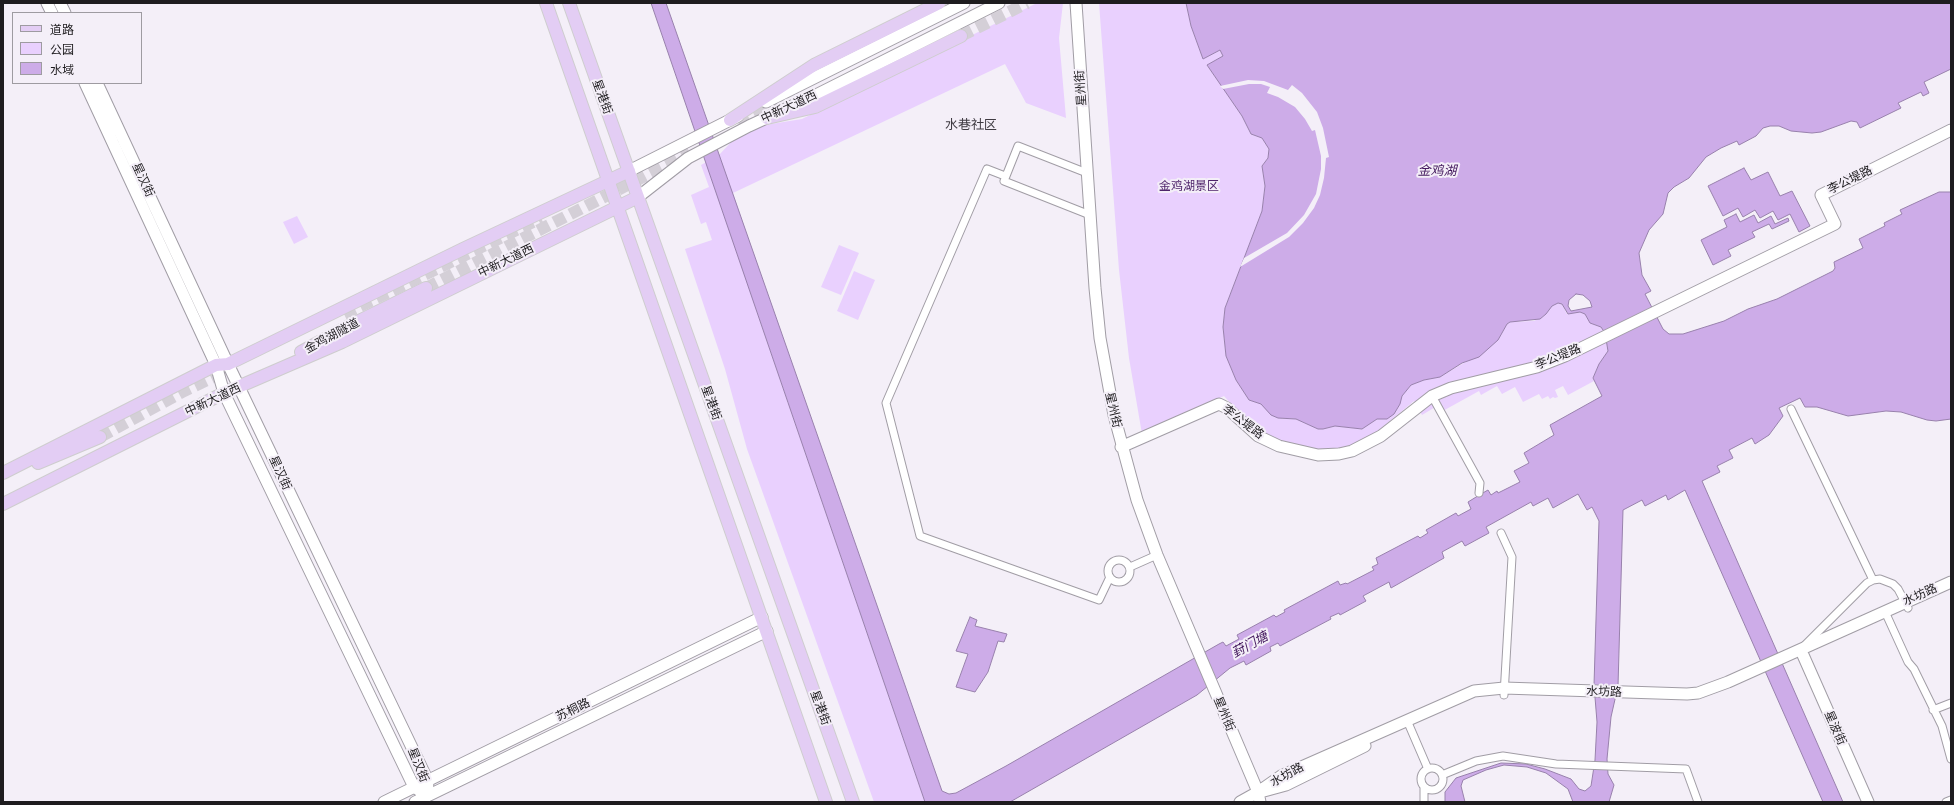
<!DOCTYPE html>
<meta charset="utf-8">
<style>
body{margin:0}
#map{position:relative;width:1954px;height:805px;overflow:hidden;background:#f4eff8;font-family:Cabin,"Noto Sans SC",sans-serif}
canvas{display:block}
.frame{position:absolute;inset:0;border:4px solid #1e1c1f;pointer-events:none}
.legend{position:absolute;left:12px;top:12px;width:130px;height:72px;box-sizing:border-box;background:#f4eff8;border:1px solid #9e9ba1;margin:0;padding:5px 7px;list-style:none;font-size:12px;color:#1e1c1f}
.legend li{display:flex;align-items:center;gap:8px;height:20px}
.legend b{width:20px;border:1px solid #9e9ba1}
</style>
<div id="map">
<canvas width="1954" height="805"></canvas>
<div class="frame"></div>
<ul class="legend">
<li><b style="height:5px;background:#e3cdf4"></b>道路</li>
<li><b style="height:11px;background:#e9d0fe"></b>公园</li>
<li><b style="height:11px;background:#cdace8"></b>水域</li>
</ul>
</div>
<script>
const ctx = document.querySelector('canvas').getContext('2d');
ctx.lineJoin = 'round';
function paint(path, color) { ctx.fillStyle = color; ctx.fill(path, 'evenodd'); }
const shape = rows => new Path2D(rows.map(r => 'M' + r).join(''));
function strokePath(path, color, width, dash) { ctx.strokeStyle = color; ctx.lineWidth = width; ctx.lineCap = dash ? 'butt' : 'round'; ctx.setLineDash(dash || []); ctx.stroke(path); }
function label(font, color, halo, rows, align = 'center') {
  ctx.font = font + ' Cabin,"Noto Sans SC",sans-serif'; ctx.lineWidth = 4; ctx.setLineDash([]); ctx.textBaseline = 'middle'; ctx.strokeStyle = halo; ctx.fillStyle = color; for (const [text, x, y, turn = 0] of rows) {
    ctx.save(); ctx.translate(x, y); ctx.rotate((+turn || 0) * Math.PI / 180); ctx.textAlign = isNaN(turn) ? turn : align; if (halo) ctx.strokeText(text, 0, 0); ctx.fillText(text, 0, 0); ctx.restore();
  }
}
paint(shape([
 [1037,3,1063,3,1059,38,1066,118,1026,103,1005,64,733,193,768,297,754,303,925,802,874,802,747,449,725,369,685,249,712,240,706,222,701,224,691,195,709,187,701,165,719,155,735,138,746,132,765,125,802,119],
 [1099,3,1186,3,1191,26,1203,59,1220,50,1223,56,1207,65,1242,116,1251,134,1262,138,1269,149,1268,158,1262,166,1265,186,1262,211,1225,308,1223,327,1226,356,1236,380,1249,400,1261,404,1283,419,1296,419,1318,429,1323,429,1335,426,1362,429,1377,419,1387,419,1398,408,1402,396,1411,385,1424,380,1440,377,1469,360,1500,336,1507,324,1510,322,1534,321,1544,316,1551,306,1558,303,1562,304,1567,314,1580,312,1585,314,1590,323,1601,327,1605,333,1608,351,1599,364,1593,378,1594,381,1568,395,1563,386,1555,390,1558,397,1555,398,1553,397,1550,399,1548,396,1542,399,1539,394,1523,402,1515,387,1502,394,1497,386,1481,395,1479,391,1441,412,1437,406,1422,415,1414,401,1378,431,1349,446,1331,450,1306,449,1267,437,1241,415,1224,396,1142,434,1129,358,1119,270],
 [297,216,308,237,294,244,283,222],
 [839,245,859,253,841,295,821,287],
 [854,271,875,280,858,320,837,311]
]), '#e9d0fe');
const water = shape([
 [651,3,666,3,942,791,949,794,956,793,1006,766,1219,644,1223,642,1226,646,1239,639,1237,635,1274,615,1276,617,1285,612,1284,610,1338,581,1340,585,1346,583,1347,584,1374,570,1372,567,1378,564,1376,558,1418,536,1420,538,1428,533,1426,530,1456,513,1458,516,1471,509,1468,502,1481,494,1488,490,1491,495,1497,491,1498,493,1520,482,1514,471,1529,463,1524,453,1554,435,1550,425,1602,396,1593,378,1599,364,1608,351,1605,333,1601,327,1590,323,1585,314,1580,312,1568,314,1562,304,1558,303,1552,306,1546,314,1540,319,1510,322,1507,324,1498,340,1479,357,1462,363,1440,377,1424,380,1411,385,1402,396,1400,404,1394,414,1387,419,1377,419,1362,429,1335,426,1323,429,1318,429,1296,419,1278,418,1271,415,1261,404,1249,400,1236,380,1226,356,1223,327,1225,308,1262,211,1265,186,1262,166,1268,158,1269,149,1262,138,1251,134,1242,116,1207,65,1223,56,1220,50,1203,59,1191,26,1186,3,1951,3,1951,69,1924,82,1929,93,1923,96,1921,92,1898,103,1901,108,1860,128,1857,122,1851,121,1821,132,1812,133,1791,131,1779,126,1770,126,1763,128,1756,136,1739,145,1737,141,1721,148,1706,157,1689,178,1674,187,1668,193,1663,214,1649,230,1639,253,1642,275,1651,291,1645,294,1663,329,1669,334,1683,334,1724,321,1748,309,1777,299,1833,271,1835,268,1834,262,1863,248,1859,239,1885,226,1884,223,1902,214,1900,210,1939,192,1951,192,1951,419,1936,421,1927,420,1901,412,1886,411,1848,416,1817,407,1805,407,1800,398,1779,408,1783,416,1769,435,1755,444,1752,438,1729,450,1733,458,1717,466,1720,472,1702,481,1843,802,1823,802,1685,490,1668,500,1666,495,1645,506,1642,500,1623,510,1618,686,1611,717,1607,759,1608,774,1614,785,1609,802,1573,802,1568,789,1546,773,1527,767,1504,765,1486,770,1463,780,1461,786,1465,802,1445,802,1445,792,1456,778,1501,763,1526,764,1545,769,1571,779,1579,789,1585,791,1591,786,1595,760,1597,722,1594,685,1599,521,1592,507,1587,510,1578,494,1553,508,1548,498,1533,506,1531,502,1486,527,1489,533,1465,546,1462,541,1442,552,1444,558,1391,588,1389,582,1363,596,1366,601,1340,615,1339,613,1330,617,1331,619,1280,646,1278,643,1270,647,1271,651,1246,665,1244,661,1230,668,1197,695,1010,802,925,802,651,3],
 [1576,294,1583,295,1590,301,1592,307,1571,311,1568,306,1569,300,1576,294],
 [1744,168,1751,180,1768,172,1780,196,1792,191,1810,226,1799,232,1790,214,1778,220,1773,211,1760,218,1755,210,1743,217,1738,208,1723,216,1708,186,1744,168],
 [1736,214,1740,222,1754,215,1758,223,1771,216,1775,224,1788,218,1789,221,1772,229,1769,224,1752,232,1755,237,1728,250,1731,256,1713,265,1701,240,1727,227,1724,220,1736,214],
 [970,617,977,620,975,626,1007,634,1004,642,998,641,988,672,975,692,956,687,968,654,956,651,970,617]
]);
paint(water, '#cdace8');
strokePath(water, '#9881ac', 1);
paint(shape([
 [1248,80,1264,81,1288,90,1292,85,1302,93,1317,112,1323,128,1329,157,1326,158,1324,178,1320,195,1314,208,1303,223,1289,237,1240,267,1244,258,1287,233,1304,215,1316,194,1321,169,1321,156,1315,130,1312,131,1305,119,1295,107,1278,97,1267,93,1270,87,1261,84,1249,84,1223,89,1220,86]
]), '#f4eff8');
strokePath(shape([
 [961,36,1027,3],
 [737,121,777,100],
 [426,288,690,153],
 [344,314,541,218],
 [100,437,184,391,228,370]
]), '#d4cfd7', 12, [12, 6]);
const street = shape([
 [1087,173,1018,146,1004,181,1090,215],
 [1005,176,987,169,886,403,920,536,1099,600,1110,577],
 [1432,396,1480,483,1479,493],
 [1791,409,1873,580],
 [1501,533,1512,557,1504,695],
 '1108 571a11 11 0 1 1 22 0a11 11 0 1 1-22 0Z',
 [1130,567,1157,555],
 [1887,616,1908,662,1914,669,1942,726,1951,759],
 [1805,645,1867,583,1873,580,1880,579,1893,584,1898,589,1908,608],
 [1933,710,1951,703],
 [1409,725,1428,769],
 '1421 779a11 11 0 1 1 22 0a11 11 0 1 1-22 0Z',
 [1442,775,1476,761,1503,756,1556,764,1686,769,1698,802],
 [1424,787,1424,802],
 [1946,802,1951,800]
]);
const secondary = shape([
 [47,3,52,13],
 [60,3,65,13],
 [1076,3,1095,288,1100,338,1114,415,1137,500,1157,555,1258,792,1260,802],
 [85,83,216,365,224,393,414,787,427,796],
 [97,83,228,364,428,781,427,796],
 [766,102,964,3],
 [629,171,738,116],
 [638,197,688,158,749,126,816,95,999,3],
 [1121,447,1219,404,1227,408,1258,436,1279,446,1318,455,1339,454,1352,451,1381,436,1432,396,1451,388,1537,367,1565,356,1835,224,1821,195,1951,130],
 [1803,655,1868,802],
 [1264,791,1286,785,1365,746],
 [384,802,762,617],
 [415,802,767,631],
 [1240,802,1258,792,1281,776,1474,691,1504,688,1687,694,1698,693,1728,682,1951,582]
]);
const primary = shape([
 [546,3,826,802],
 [569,3,853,802],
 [767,118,815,107,961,36],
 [730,120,814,65,939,3],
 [301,352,349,326,426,288],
 [38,463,100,437],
 [3,473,216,365,228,364,463,249,629,171],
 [3,504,224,393,342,342,638,197]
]);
strokePath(street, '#a19da5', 9);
strokePath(secondary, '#a19da5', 13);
strokePath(primary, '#cecdce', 14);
strokePath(street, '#fff', 7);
strokePath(secondary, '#fff', 11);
strokePath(primary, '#e3cdf4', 12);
label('12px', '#1e1c1f', '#f4eff8', [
 ["星州街",1081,88,-94],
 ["星港街",602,97,70],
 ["中新大道西",789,107,-25],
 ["星汉街",143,180,65],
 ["李公堤路",1850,180,-26],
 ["中新大道西",506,261,-26],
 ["金鸡湖隧道",332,336,-28],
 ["李公堤路",1558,357,-22],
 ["中新大道西",213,400,-25],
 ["星港街",711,403,70],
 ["星州街",1113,410,77],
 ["李公堤路",1243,422,37],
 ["星汉街",280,473,65],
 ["水坊路",1920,595,-24],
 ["水坊路",1604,692,2],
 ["星港街",820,708,70],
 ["苏桐路",573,710,-26],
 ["星州街",1224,714,67],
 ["星波街",1835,728,66],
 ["星汉街",418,765,68],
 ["水坊路",1287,775,-29]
]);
label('12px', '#4f256b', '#f4eff8', [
 ["金鸡湖景区",1189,186]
]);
label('13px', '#3f3b42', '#f4eff8', [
 ["水巷社区",971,125]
]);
label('italic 13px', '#44195e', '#f4eff8', [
 ["金鸡湖",1437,171],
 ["葑门塘",1250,645,-29]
]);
</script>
